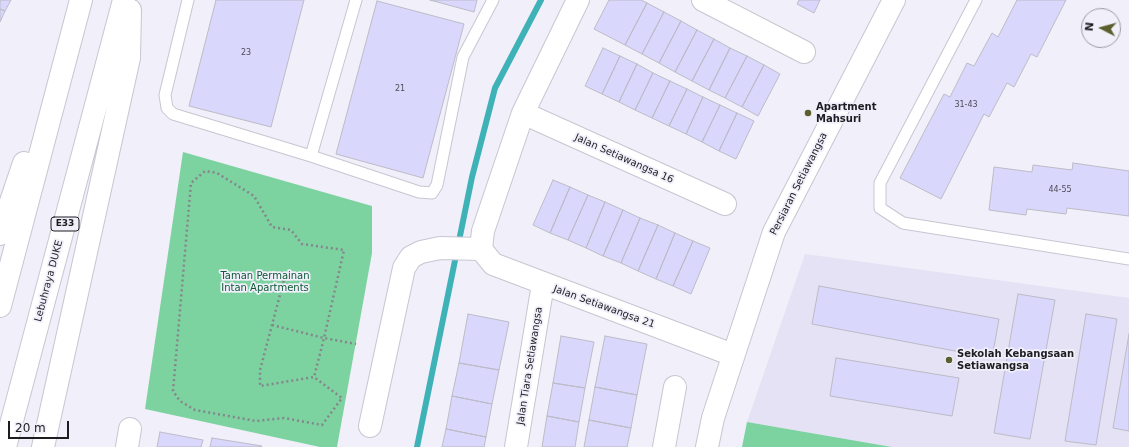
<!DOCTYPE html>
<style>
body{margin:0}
#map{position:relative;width:1129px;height:447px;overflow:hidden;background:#f0effa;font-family:"DejaVu Sans",sans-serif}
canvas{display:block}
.north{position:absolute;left:1081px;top:8px;width:40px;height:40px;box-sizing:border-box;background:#f0effa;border:1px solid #9c9ba3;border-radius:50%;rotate:276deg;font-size:11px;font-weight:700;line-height:16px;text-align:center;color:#1d1d21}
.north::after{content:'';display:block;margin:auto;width:14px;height:18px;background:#5c5f2d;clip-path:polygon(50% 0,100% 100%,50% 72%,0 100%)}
.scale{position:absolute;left:8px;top:421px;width:61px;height:18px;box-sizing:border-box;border:2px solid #1d1d21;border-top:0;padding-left:5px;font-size:12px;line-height:14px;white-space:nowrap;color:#1d1d21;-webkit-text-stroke:3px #f0effa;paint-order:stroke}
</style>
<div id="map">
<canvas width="1129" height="447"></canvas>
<div class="north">N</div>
<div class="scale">20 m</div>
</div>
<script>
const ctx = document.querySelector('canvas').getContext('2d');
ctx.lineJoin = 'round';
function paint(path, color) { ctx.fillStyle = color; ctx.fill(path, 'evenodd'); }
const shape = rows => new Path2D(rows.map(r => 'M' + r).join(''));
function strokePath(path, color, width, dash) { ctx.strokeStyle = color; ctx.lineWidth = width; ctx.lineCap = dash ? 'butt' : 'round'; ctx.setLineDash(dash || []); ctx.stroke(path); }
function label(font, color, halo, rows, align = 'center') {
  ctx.font = font + ' "DejaVu Sans",sans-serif'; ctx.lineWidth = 3.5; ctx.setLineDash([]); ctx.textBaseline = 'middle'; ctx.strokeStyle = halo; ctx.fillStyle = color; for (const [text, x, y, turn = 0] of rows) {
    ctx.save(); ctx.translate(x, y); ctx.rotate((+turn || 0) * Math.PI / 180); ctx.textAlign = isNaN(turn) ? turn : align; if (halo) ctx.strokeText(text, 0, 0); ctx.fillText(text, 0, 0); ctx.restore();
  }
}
paint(shape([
 [805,254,1129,298,1129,447,892,447,747,422]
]), '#e4e2f4');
paint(shape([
 [183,152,372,206,372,253,337,447,320,447,145,409],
 [747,422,892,447,742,447]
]), '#7dd3a0');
strokePath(shape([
 [417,447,472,177,495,88,541,0]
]), '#3fb2b8', 6);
const building = shape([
 [0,0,11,0,5,11,0,9,0,0],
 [216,0,304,0,271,127,189,106,216,0],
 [430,0,477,0,474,12,430,0],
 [609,0,641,0,647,3,625,45,594,29,609,0],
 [799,0,820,0,814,13,797,4,799,0],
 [1017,0,1066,0,1037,57,1031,54,1014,87,1007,83,989,117,984,114,941,199,900,178,944,94,950,97,967,63,974,66,992,33,998,37,1017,0],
 [377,1,464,24,423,178,336,154,377,1],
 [647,3,664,12,642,54,625,45,647,3],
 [0,9,5,11,0,22,0,9],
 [664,12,681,21,659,63,642,54,664,12],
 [681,21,697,30,675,72,659,63,681,21],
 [697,30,714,39,692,81,675,72,697,30],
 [714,39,730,48,709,90,692,81,714,39],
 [603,48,620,56,602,94,585,86,603,48],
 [730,48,747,56,725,98,709,90,730,48],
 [620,56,637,64,619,102,602,94,620,56],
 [747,56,764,65,742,107,725,98,747,56],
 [637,64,653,73,635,110,619,102,637,64],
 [764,65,780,74,758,116,742,107,764,65],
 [653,73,670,81,652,118,635,110,653,73],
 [670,81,687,89,669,126,652,118,670,81],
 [687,89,703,97,686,134,669,126,687,89],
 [703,97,720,105,702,142,686,134,703,97],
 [720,105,737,113,719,151,702,142,720,105],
 [737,113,754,121,736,159,719,151,737,113],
 [1073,163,1129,171,1129,216,1067,208,1066,214,1027,209,1026,215,989,210,994,167,1032,172,1033,165,1072,170,1073,163],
 [553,180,570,187,550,233,533,225,553,180],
 [570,187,588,195,568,240,550,233,570,187],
 [588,195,605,202,586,248,568,240,588,195],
 [605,202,623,210,603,256,586,248,605,202],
 [623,210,640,218,621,263,603,256,623,210],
 [640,218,658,225,638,271,621,263,640,218],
 [658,225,675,233,656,279,638,271,658,225],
 [675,233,693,241,673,286,656,279,675,233],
 [693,241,710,248,691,294,673,286,693,241],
 [819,286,999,319,992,358,812,324,819,286],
 [1018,294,1055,300,1030,439,994,433,1018,294],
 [468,314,509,322,499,370,459,363,468,314],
 [1086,314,1117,319,1096,445,1065,441,1086,314],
 [1129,334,1129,431,1113,428,1129,334],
 [561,336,594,342,585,388,553,383,561,336],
 [605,336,647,344,637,395,595,387,605,336],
 [836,358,959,378,952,416,830,396,836,358],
 [459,363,499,370,492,404,452,396,459,363],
 [553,383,585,388,579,422,547,416,553,383],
 [595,387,637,395,631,428,589,420,595,387],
 [452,396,492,404,486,437,446,429,452,396],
 [547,416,579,422,575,447,542,447,547,416],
 [589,420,631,428,627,447,584,447,589,420],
 [446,429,486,437,484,447,442,447,446,429],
 [160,432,203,440,201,447,157,447,160,432],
 [212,438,262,446,261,447,210,447,212,438]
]);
paint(building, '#dad7fc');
strokePath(building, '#bcbbc6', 1);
const service = shape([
 [188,0,165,95,167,108,173,114,311,156,419,192,432,193,437,185,463,57,493,0],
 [976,0,880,183,880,208,903,223,1129,259],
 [311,156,356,0]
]);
const minor = shape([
 [578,0,523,113,483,231,481,249,493,264,733,355],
 [703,0,804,52],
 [523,113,725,204],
 [370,426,404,268,411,257,421,252,440,248,481,249],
 [127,447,130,429],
 [516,447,543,284],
 [664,447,675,387],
 [707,447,713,418,774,232,894,0]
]);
const motorway = shape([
 [0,234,24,163],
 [0,306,81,0],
 [5,447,124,0],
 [43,447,129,58,130,10]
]);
strokePath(service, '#c7c6d1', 13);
strokePath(minor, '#c7c6d1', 24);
strokePath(motorway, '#c7c6d1', 24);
strokePath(shape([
 [285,276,260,370,260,386,314,377,342,398,322,425,284,418,256,421,195,410,180,401,173,391,191,183,205,171,217,173,254,196,272,227,291,230,302,244,344,250,324,338,356,344],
 [272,325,324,338,314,377]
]), '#85858c', 2.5, [2, 3]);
strokePath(service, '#fff', 11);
strokePath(minor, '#fff', 22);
strokePath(motorway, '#fff', 22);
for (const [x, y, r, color] of [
 [808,113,4,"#5c5f2d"],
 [949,360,4,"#5c5f2d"]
]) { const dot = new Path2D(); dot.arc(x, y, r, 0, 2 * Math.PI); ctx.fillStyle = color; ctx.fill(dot); strokePath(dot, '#f0effa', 1.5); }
label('8px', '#4c4c58', null, [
 ["23",246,53],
 ["21",400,89],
 ["31-43",966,105],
 ["44-55",1060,190]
]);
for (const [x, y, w] of [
 [65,224,28]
]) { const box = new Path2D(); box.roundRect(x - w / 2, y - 7, w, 14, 3); ctx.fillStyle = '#f0effa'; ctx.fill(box); strokePath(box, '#1d1d21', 1); }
label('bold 9px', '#1d1d21', null, [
 ["E33",65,224]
]);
label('bold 10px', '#1d1d21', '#f0effa', [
 ["Apartment",816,107],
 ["Mahsuri",816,119],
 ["Sekolah Kebangsaan",957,354],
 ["Setiawangsa",957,366]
], 'left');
label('10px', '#1d1d21', '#f0effa', [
 ["Jalan Setiawangsa 16",624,159,24],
 ["Persiaran Setiawangsa",799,184,-63],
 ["Lebuhraya DUKE",49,281,-75],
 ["Jalan Setiawangsa 21",604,307,20],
 ["Jalan Tiara Setiawangsa",530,366,-81]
]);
label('10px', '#0c5a36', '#f0effa', [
 ["Taman Permainan",265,276],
 ["Intan Apartments",265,288]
]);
</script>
